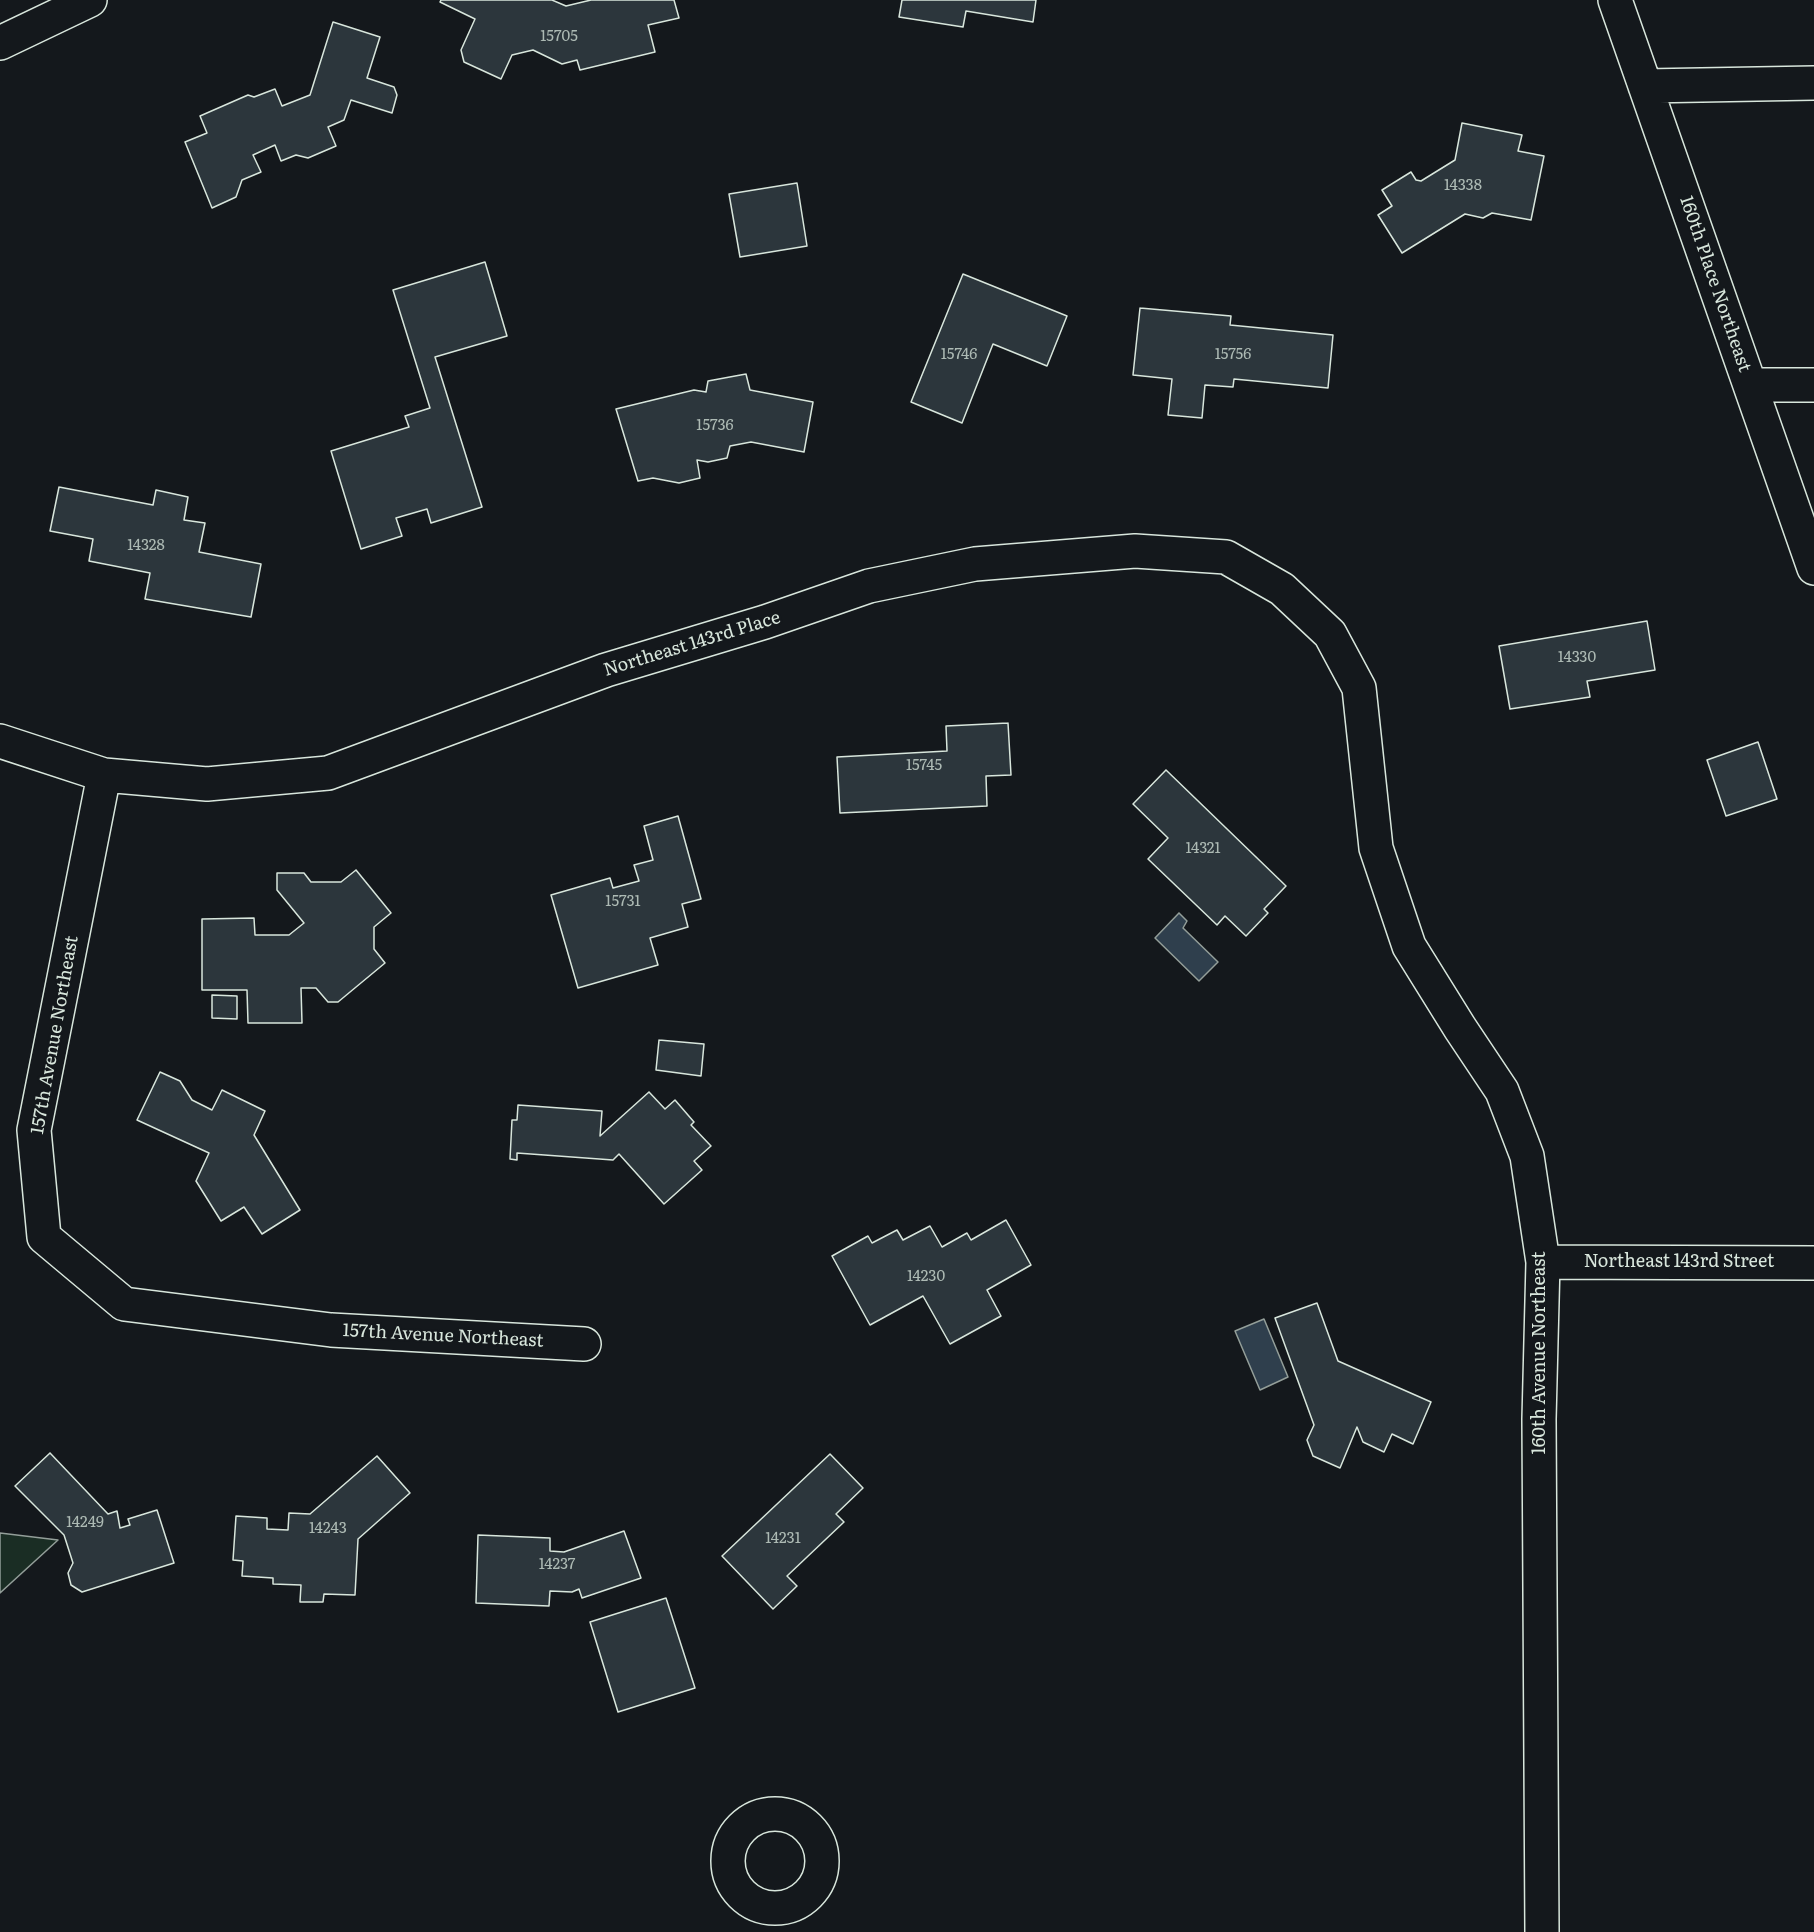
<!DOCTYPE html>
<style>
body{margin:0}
canvas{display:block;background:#14181c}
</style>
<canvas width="1814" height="1932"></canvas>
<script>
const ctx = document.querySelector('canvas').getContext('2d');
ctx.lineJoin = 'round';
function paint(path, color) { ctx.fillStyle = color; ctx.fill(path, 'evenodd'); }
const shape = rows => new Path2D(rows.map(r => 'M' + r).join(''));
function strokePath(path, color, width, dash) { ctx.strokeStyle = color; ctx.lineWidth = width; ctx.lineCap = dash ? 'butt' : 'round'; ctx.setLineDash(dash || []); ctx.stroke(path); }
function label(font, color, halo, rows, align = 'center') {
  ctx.font = font + ' Literata,serif'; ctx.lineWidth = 4.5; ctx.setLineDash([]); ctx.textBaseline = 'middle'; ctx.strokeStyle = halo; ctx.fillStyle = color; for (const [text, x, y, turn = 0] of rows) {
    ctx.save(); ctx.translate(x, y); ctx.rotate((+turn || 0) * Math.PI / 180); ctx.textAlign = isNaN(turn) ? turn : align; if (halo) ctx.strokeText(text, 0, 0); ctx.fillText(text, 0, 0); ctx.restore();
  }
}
const green = shape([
 [0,1533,58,1540,0,1593,0,1533]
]);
paint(green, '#1a2d24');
strokePath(green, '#939e99', 1.5);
const water = shape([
 [1179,913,1187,921,1183,928,1218,962,1199,981,1155,938,1179,913],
 [1264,1319,1288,1377,1260,1390,1235,1331,1264,1319]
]);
paint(water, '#2f3f4d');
strokePath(water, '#939e99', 1.5);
const building = shape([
 [441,0,552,0,566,6,591,0,674,0,679,18,648,25,655,52,580,70,577,60,562,64,533,50,512,55,501,79,464,62,461,50,475,19,440,2,441,0],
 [902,0,1036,0,1033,22,966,11,963,27,899,17,902,0],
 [333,22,380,37,367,78,394,87,397,95,392,113,351,100,344,120,328,127,336,146,308,158,296,155,281,161,275,145,253,155,261,172,242,180,236,197,212,208,185,142,207,133,200,116,248,95,254,97,275,89,282,106,310,95,333,22],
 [1462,123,1522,135,1518,151,1544,156,1531,220,1492,213,1483,218,1465,214,1402,253,1378,215,1392,206,1382,190,1411,172,1416,180,1421,181,1455,160,1462,123],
 [797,183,807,246,740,257,729,194,797,183],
 [485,262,507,336,435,357,482,507,431,523,427,509,396,518,402,536,361,549,331,451,409,427,405,416,430,408,393,290,485,262],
 [963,274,1067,316,1047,366,993,344,962,423,911,402,963,274],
 [1140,308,1231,316,1230,325,1333,335,1328,388,1234,379,1233,387,1205,385,1202,418,1168,415,1172,379,1133,375,1140,308],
 [746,374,750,390,813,402,804,452,751,442,730,446,727,458,708,462,697,460,700,478,679,483,653,478,638,481,616,409,694,390,706,392,708,381,746,374],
 [59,487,153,505,156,490,188,497,184,520,205,523,199,552,261,564,251,617,145,599,150,573,89,561,93,539,50,531,59,487],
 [1647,621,1655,670,1587,681,1590,697,1510,709,1499,646,1647,621],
 [1008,723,1011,775,986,776,987,806,840,813,837,757,947,751,946,726,1008,723],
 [1758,742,1777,799,1726,816,1707,760,1758,742],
 [1166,770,1286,886,1264,909,1268,913,1246,936,1225,916,1217,925,1148,859,1168,838,1133,804,1166,770],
 [678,816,701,899,682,904,688,927,650,938,658,965,578,988,551,895,610,878,613,888,639,881,634,865,653,860,644,826,678,816],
 [356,870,391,913,374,927,374,949,385,963,338,1002,328,1002,316,988,301,988,302,1023,248,1023,247,990,202,990,202,919,254,918,255,935,289,935,304,923,277,890,277,873,304,873,311,882,341,882,356,870],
 [212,995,237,996,237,1019,212,1018,212,995],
 [659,1040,704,1044,701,1076,656,1070,659,1040],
 [160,1072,180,1081,192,1100,212,1110,222,1090,265,1111,254,1135,300,1210,262,1234,244,1207,221,1221,196,1181,209,1153,137,1120,160,1072],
 [649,1092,665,1109,675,1100,694,1122,691,1125,711,1146,694,1161,702,1170,664,1204,619,1154,613,1160,517,1153,517,1160,510,1159,512,1120,517,1120,518,1105,602,1111,600,1136,649,1092],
 [1006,1220,1031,1265,987,1290,1001,1316,950,1344,923,1296,870,1325,832,1256,868,1236,872,1243,897,1230,903,1240,930,1226,942,1247,967,1233,971,1240,1006,1220],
 [1317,1303,1338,1361,1431,1402,1413,1444,1392,1434,1384,1452,1363,1442,1357,1427,1340,1468,1313,1456,1307,1440,1314,1425,1275,1318,1317,1303],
 [50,1453,108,1514,117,1511,120,1528,130,1525,128,1519,157,1510,174,1563,82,1592,71,1585,68,1573,73,1563,64,1535,15,1486,50,1453],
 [830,1454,863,1488,836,1514,844,1522,787,1576,797,1586,773,1609,722,1556,830,1454],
 [377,1456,410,1493,358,1539,355,1595,324,1594,323,1602,300,1602,301,1585,273,1584,273,1578,242,1576,243,1561,233,1560,236,1516,267,1518,267,1529,288,1530,289,1513,310,1514,377,1456],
 [624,1531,641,1578,582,1598,579,1589,572,1592,550,1591,549,1606,476,1603,478,1535,550,1538,550,1551,564,1552,624,1531],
 [666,1598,695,1688,618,1712,590,1622,666,1598]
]);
paint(building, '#2c363c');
strokePath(building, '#d8e6dc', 1.5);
const minor = shape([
 [1615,0,1814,568],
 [0,43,90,0],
 [1645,86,1814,83],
 [1750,385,1814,385],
 [0,741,104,775,34,1130,44,1237,124,1304,331,1330,584,1344],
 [104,775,207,784,328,773,606,670,765,622,869,586,975,564,1135,551,1226,557,1282,589,1330,634,1359,688,1376,848,1409,946,1460,1028,1502,1091,1527,1156,1543,1262,1539,1419,1542,1932],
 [1543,1262,1814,1263],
 '728 1861a47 47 0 1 1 94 0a47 47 0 1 1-94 0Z'
]);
strokePath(minor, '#d8e6dc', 36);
strokePath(minor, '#14181c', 33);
label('15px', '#adbab4', null, [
 ["15705",559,37],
 ["14338",1463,186],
 ["15746",959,355],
 ["15756",1233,355],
 ["15736",715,426],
 ["14328",146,546],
 ["14330",1577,658],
 ["15745",924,766],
 ["14321",1203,849],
 ["15731",623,902],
 ["14230",926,1277],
 ["14249",85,1523],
 ["14243",328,1529],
 ["14231",783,1539],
 ["14237",557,1565]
]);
label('18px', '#d8e6dc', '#14181c', [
 ["160th Place Northeast",1715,284,71],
 ["Northeast 143rd Place",692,644,-17],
 ["157th Avenue Northeast",55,1035,-80],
 ["Northeast 143rd Street",1679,1262],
 ["157th Avenue Northeast",443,1336,3],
 ["160th Avenue Northeast",1540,1353,-90]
]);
</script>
